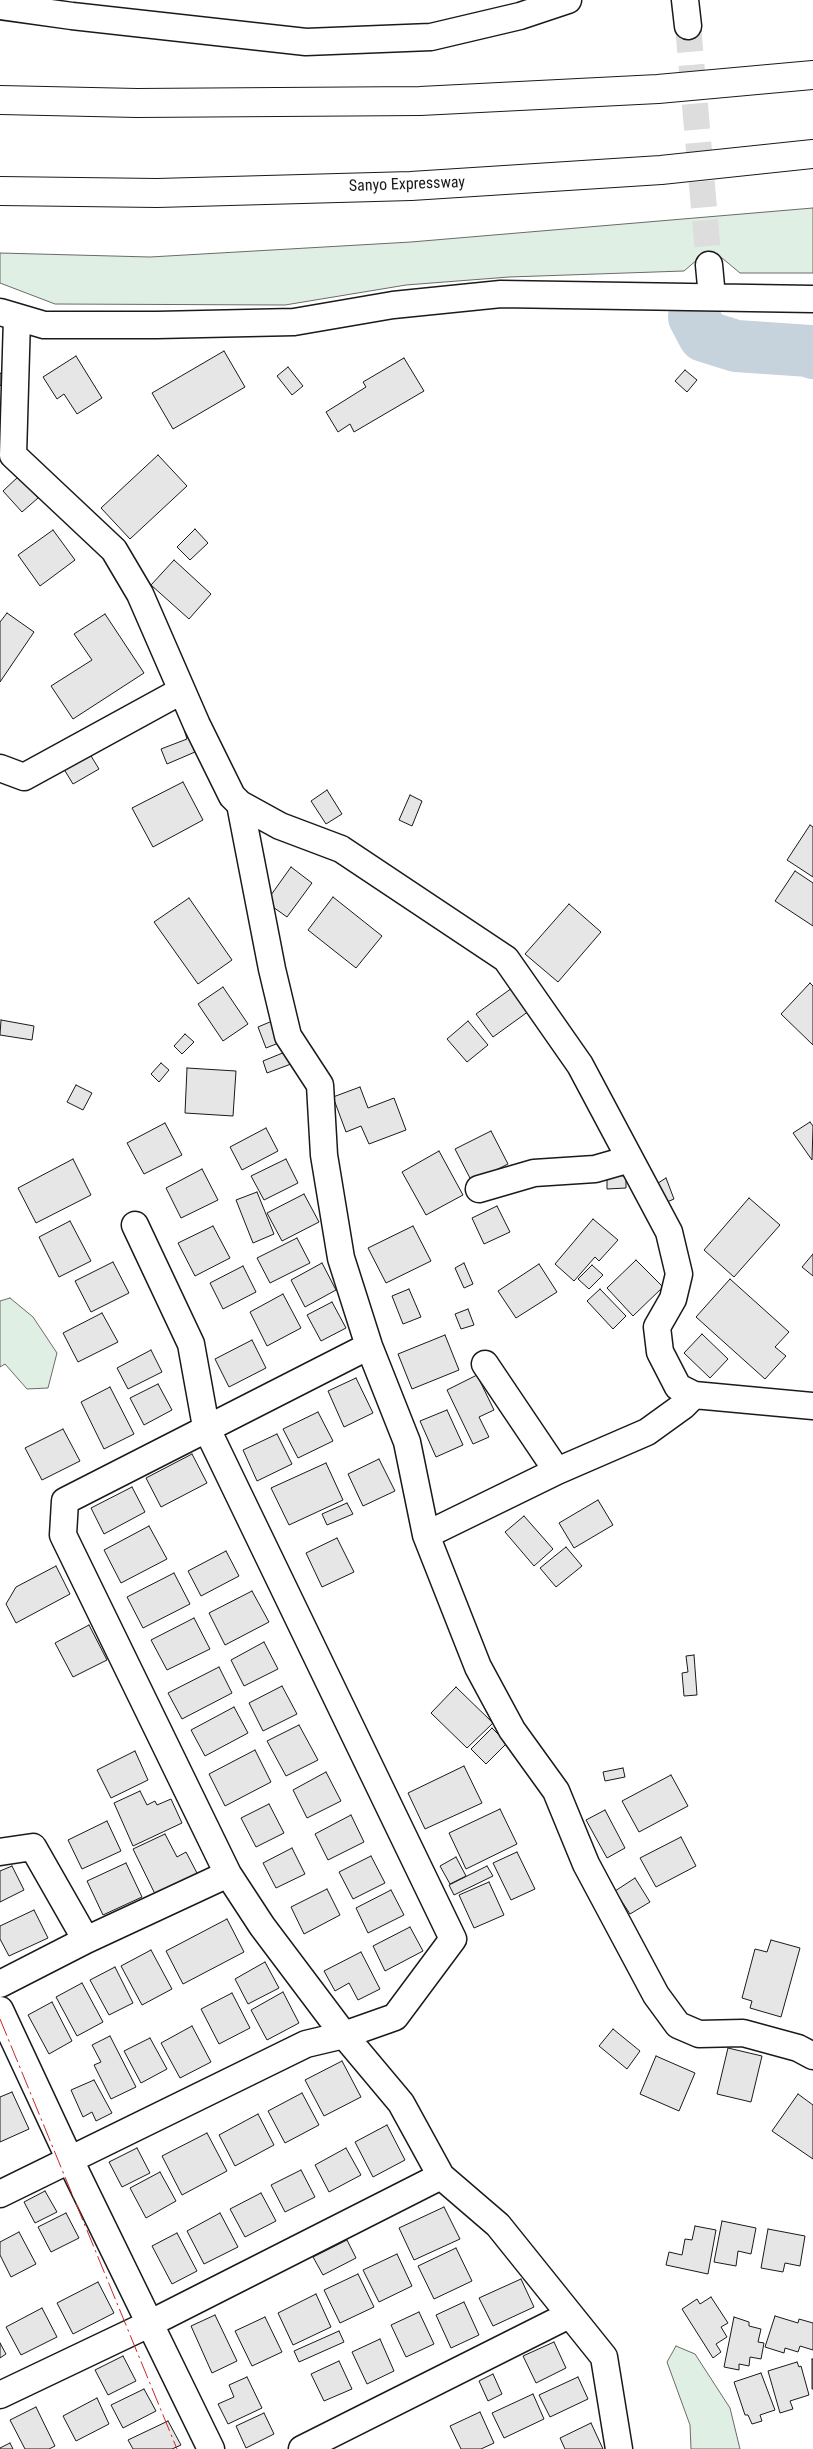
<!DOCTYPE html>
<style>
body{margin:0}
canvas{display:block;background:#fff}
</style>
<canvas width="813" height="2449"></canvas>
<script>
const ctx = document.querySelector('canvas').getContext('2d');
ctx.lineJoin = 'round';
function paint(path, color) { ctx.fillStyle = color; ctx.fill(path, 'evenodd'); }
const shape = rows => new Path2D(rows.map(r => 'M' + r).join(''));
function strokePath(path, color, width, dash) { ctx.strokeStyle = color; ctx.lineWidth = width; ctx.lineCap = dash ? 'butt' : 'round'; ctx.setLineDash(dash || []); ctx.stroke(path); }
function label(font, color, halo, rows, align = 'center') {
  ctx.font = font + ' "Roboto Condensed",sans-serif'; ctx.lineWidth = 4; ctx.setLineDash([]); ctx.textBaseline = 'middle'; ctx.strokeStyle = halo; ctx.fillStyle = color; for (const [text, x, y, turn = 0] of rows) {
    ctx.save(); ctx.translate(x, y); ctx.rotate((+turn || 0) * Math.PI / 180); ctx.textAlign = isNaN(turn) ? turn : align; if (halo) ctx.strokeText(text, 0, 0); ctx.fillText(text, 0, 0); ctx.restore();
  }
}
const green = shape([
 [813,208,813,273,740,273,722,258,698,259,684,271,509,277,406,285,285,305,55,304,0,283,0,253,150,257,411,242,813,208],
 [10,1298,33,1317,57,1353,48,1388,27,1389,5,1364,0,1367,0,1301,10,1298],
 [676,2346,695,2354,730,2408,740,2449,691,2449,690,2425,667,2362,676,2346]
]);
paint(green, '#e0efe3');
strokePath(green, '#6a6a6a', 1);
strokePath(shape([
 [694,317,704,336,736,346,810,351,813,353]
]), '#c6d2dc', 52);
const building = shape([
 [224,351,245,387,173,429,152,393,224,351],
 [76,356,102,398,77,414,64,394,57,399,43,377,76,356],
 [404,358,424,391,354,432,350,424,338,432,326,412,366,387,363,382,404,358],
 [288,367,303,386,292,395,277,376,288,367],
 [685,370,697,380,687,392,675,381,685,370],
 [0,373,7,378,0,386,0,373],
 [158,455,187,486,130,539,101,508,158,455],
 [19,476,38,498,22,512,3,491,19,476],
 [195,529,208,543,190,560,177,547,195,529],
 [53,530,75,560,40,586,18,555,53,530],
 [174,560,211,594,189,619,151,585,174,560],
 [7,613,34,632,0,682,0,622,7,613],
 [105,614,144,673,73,719,51,686,92,660,74,634,105,614],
 [191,726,189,739,195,752,167,764,161,749,187,739,184,729,191,726],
 [88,751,99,769,73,784,62,766,88,751],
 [183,782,203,820,153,847,132,808,183,782],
 [327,790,342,814,326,824,311,801,327,790],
 [410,795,422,801,412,826,399,820,410,795],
 [810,825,813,827,813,877,787,860,810,825],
 [291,867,312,883,287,917,266,902,291,867],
 [795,871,813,883,813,926,775,901,795,871],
 [333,897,382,936,356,968,308,930,333,897],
 [189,898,232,960,198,984,154,922,189,898],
 [569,904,601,932,558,982,525,954,569,904],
 [810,983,813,986,813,1045,781,1014,810,983],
 [223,987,248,1024,223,1041,198,1004,223,987],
 [512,988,529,1011,493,1037,476,1014,512,988],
 [277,1019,286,1040,266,1048,258,1027,277,1019],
 [1,1020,34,1026,32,1040,0,1035,1,1020],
 [468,1021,488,1045,467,1062,447,1039,468,1021],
 [185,1034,194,1042,182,1054,174,1046,185,1034],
 [285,1052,291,1064,267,1073,263,1061,285,1052],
 [161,1063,169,1070,159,1082,151,1074,161,1063],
 [187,1068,236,1071,233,1116,185,1113,187,1068],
 [76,1085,92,1093,83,1110,67,1102,76,1085],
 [360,1087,368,1108,394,1098,406,1130,369,1144,361,1126,346,1132,333,1097,360,1087],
 [810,1122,813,1126,812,1160,793,1133,810,1122],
 [165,1123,182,1155,144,1174,127,1143,165,1123],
 [266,1128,278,1151,242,1170,230,1147,266,1128],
 [491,1131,508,1164,472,1182,455,1149,491,1131],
 [439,1151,463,1195,426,1215,402,1172,439,1151],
 [73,1159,91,1195,36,1223,18,1188,73,1159],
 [286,1159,298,1183,264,1200,251,1176,286,1159],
 [202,1169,218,1200,181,1218,166,1188,202,1169],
 [607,1175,626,1176,626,1188,607,1189,607,1175],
 [666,1178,674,1199,667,1202,655,1185,666,1178],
 [257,1192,274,1234,253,1243,236,1200,257,1192],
 [304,1194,319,1222,282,1241,267,1213,304,1194],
 [749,1198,780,1225,734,1277,704,1250,749,1198],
 [497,1206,510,1232,484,1244,472,1218,497,1206],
 [593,1219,618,1240,599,1261,595,1257,574,1281,555,1264,593,1219],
 [70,1221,91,1261,59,1277,39,1237,70,1221],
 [213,1226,230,1258,195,1276,178,1243,213,1226],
 [413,1226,431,1261,386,1283,368,1248,413,1226],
 [297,1238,310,1263,270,1283,257,1258,297,1238],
 [813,1254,813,1276,802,1267,813,1254],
 [636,1260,663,1287,633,1316,607,1288,636,1260],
 [113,1262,129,1293,91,1312,75,1281,113,1262],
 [322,1263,336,1290,305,1307,291,1280,322,1263],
 [464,1263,473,1284,464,1288,455,1268,464,1263],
 [539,1264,557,1292,516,1318,498,1291,539,1264],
 [592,1265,603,1275,589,1289,578,1279,592,1265],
 [243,1266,256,1292,223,1309,210,1283,243,1266],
 [730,1279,789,1332,775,1347,786,1356,765,1379,696,1317,730,1279],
 [409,1289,421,1317,403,1324,392,1296,409,1289],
 [600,1289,626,1316,613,1329,587,1301,600,1289],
 [283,1294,301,1328,267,1346,250,1312,283,1294],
 [332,1302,346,1328,321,1341,307,1315,332,1302],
 [468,1309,474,1325,461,1329,455,1314,468,1309],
 [102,1313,118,1342,78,1362,63,1333,102,1313],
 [702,1334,728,1359,710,1378,684,1353,702,1334],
 [445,1335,459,1370,412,1389,398,1354,445,1335],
 [252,1340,266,1368,229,1387,215,1359,252,1340],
 [151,1350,162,1372,128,1389,117,1368,151,1350],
 [477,1375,494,1410,479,1417,489,1437,473,1444,447,1390,477,1375],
 [356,1378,373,1413,344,1427,328,1391,356,1378],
 [158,1384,172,1410,144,1425,130,1398,158,1384],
 [110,1387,134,1434,104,1449,81,1402,110,1387],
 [447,1410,463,1445,436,1457,420,1421,447,1410],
 [318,1412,333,1441,298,1458,283,1429,318,1412],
 [63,1429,80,1461,42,1480,25,1448,63,1429],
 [277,1434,292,1464,257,1481,243,1450,277,1434],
 [192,1454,207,1483,161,1507,146,1478,192,1454],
 [379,1459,395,1491,363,1506,348,1474,379,1459],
 [326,1463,343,1500,289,1525,271,1488,326,1463],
 [132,1487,145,1512,104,1534,91,1508,132,1487],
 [598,1500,613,1525,574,1548,559,1523,598,1500],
 [347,1503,353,1514,327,1525,322,1514,347,1503],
 [524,1516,553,1549,534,1566,505,1532,524,1516],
 [149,1526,167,1559,121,1583,104,1550,149,1526],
 [337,1538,354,1572,322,1587,306,1553,337,1538],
 [566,1547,582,1566,556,1587,540,1568,566,1547],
 [226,1551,239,1576,201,1596,188,1571,226,1551],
 [56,1566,70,1594,16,1623,6,1604,16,1587,56,1566],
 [174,1573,190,1604,143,1628,127,1597,174,1573],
 [252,1591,269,1622,225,1645,209,1613,252,1591],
 [194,1618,210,1649,167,1670,151,1640,194,1618],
 [89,1625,107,1660,73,1677,55,1643,89,1625],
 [264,1642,278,1669,244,1686,231,1660,264,1642],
 [694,1655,697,1695,684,1696,682,1673,688,1672,686,1656,694,1655],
 [219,1667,232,1693,182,1719,168,1693,219,1667],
 [282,1686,297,1714,263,1731,249,1703,282,1686],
 [456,1687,493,1723,467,1748,431,1713,456,1687],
 [234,1707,248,1733,205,1756,191,1730,234,1707],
 [299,1725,318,1760,286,1776,267,1741,299,1725],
 [492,1728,507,1743,486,1764,471,1749,492,1728],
 [255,1750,271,1782,225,1806,209,1774,255,1750],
 [135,1751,148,1780,111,1798,97,1770,135,1751],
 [464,1766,482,1803,425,1829,408,1793,464,1766],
 [623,1768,625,1777,605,1781,603,1772,623,1768],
 [326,1772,341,1801,307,1818,293,1790,326,1772],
 [671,1775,688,1806,639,1832,622,1801,671,1775],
 [140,1791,147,1805,155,1801,157,1805,171,1799,182,1823,133,1846,114,1803,140,1791],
 [269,1804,284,1833,256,1847,241,1818,269,1804],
 [500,1809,517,1844,466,1869,449,1833,500,1809],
 [605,1810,625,1848,607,1858,586,1820,605,1810],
 [351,1815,364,1842,328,1860,315,1834,351,1815],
 [107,1821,121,1851,82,1869,68,1840,107,1821],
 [165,1834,177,1857,186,1852,198,1875,156,1896,133,1849,165,1834],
 [681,1837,696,1866,656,1887,640,1858,681,1837],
 [292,1848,305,1874,276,1888,263,1863,292,1848],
 [517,1852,535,1889,511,1900,493,1863,517,1852],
 [371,1856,385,1883,353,1899,339,1872,371,1856],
 [456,1857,466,1876,450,1884,440,1866,456,1857],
 [126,1863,142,1897,103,1915,87,1881,126,1863],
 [12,1866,24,1890,0,1902,0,1871,12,1866],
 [487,1866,493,1876,454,1895,449,1885,487,1866],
 [635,1878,650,1902,630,1914,615,1891,635,1878],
 [489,1882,504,1915,474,1928,459,1895,489,1882],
 [327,1889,340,1915,304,1934,291,1907,327,1889],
 [391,1890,404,1915,368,1933,356,1908,391,1890],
 [34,1910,48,1938,9,1956,0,1939,0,1926,34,1910],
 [227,1919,244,1952,183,1984,166,1951,227,1919],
 [410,1927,423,1951,385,1971,373,1946,410,1927],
 [771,1940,800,1948,781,2017,750,2008,752,2001,742,1998,755,1949,767,1952,771,1940],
 [151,1950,172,1989,142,2005,121,1966,151,1950],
 [361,1952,380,1989,358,2000,349,1983,335,1991,324,1971,361,1952],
 [265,1962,279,1988,248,2004,235,1979,265,1962],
 [115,1967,133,2003,109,2015,90,1980,115,1967],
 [82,1983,103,2022,77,2036,56,1997,82,1983],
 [283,1992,299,2023,267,2040,251,2010,283,1992],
 [232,1993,250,2028,219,2044,201,2009,232,1993],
 [52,2002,72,2041,49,2054,28,2015,52,2002],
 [192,2026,211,2062,180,2078,161,2043,192,2026],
 [613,2029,640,2051,627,2069,599,2046,613,2029],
 [110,2036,136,2087,111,2099,94,2065,101,2062,92,2045,110,2036],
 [150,2038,167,2069,141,2083,124,2051,150,2038],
 [728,2048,762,2056,751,2102,717,2094,728,2048],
 [656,2056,695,2073,679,2111,640,2094,656,2056],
 [342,2061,361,2097,324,2116,305,2080,342,2061],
 [94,2080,112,2113,96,2121,92,2112,83,2117,71,2090,94,2080],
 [12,2092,29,2129,0,2142,0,2097,12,2092],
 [302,2093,319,2125,285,2143,268,2111,302,2093],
 [798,2094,813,2105,813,2159,772,2131,798,2094],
 [258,2114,274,2145,235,2166,219,2135,258,2114],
 [387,2125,405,2160,373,2177,355,2142,387,2125],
 [207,2133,227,2171,182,2195,162,2156,207,2133],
 [137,2148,150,2173,122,2187,109,2162,137,2148],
 [346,2148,361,2175,329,2192,315,2165,346,2148],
 [301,2170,315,2197,285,2212,271,2185,301,2170],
 [160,2172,176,2201,146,2218,130,2188,160,2172],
 [45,2191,57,2212,35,2223,24,2202,45,2191],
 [261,2193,276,2221,245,2237,230,2209,261,2193],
 [444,2207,460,2239,414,2260,399,2228,444,2207],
 [66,2213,79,2238,51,2252,38,2227,66,2213],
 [220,2213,238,2247,204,2264,187,2231,220,2213],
 [722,2221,756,2228,751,2254,738,2251,736,2266,714,2262,722,2221],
 [695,2226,716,2230,708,2274,666,2265,669,2252,682,2255,685,2239,692,2240,695,2226],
 [768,2229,805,2236,800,2266,785,2263,783,2272,761,2268,768,2229],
 [19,2232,36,2264,11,2277,0,2255,0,2242,19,2232],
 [177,2233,197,2271,172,2284,152,2246,177,2233],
 [347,2240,356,2258,323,2275,313,2257,347,2240],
 [456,2248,472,2281,434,2299,418,2266,456,2248],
 [397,2254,412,2286,379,2302,363,2270,397,2254],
 [358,2274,374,2307,340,2323,324,2290,358,2274],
 [521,2279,534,2307,493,2326,479,2298,521,2279],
 [98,2282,114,2313,73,2334,57,2303,98,2282],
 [316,2294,331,2327,293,2345,278,2313,316,2294],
 [711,2297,728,2323,721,2327,727,2337,716,2344,721,2352,713,2358,682,2309,697,2299,700,2304,711,2297],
 [464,2302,479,2335,451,2348,436,2315,464,2302],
 [42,2308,57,2337,21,2355,6,2327,42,2308],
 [419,2312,434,2344,406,2357,391,2325,419,2312],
 [215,2315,237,2361,212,2373,191,2326,215,2315],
 [775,2316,798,2323,799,2319,813,2323,813,2350,800,2346,798,2352,785,2348,784,2353,765,2347,775,2316],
 [265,2317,282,2352,252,2366,235,2331,265,2317],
 [734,2317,749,2322,749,2326,761,2329,758,2342,764,2343,761,2359,750,2357,749,2366,739,2364,739,2370,724,2367,734,2317],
 [339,2331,344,2342,299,2362,294,2351,339,2331],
 [380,2339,394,2371,367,2384,352,2352,380,2339],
 [554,2342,566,2368,536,2383,523,2356,554,2342],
 [0,2343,6,2354,0,2358,0,2343],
 [123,2356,136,2381,108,2395,95,2370,123,2356],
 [812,2359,813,2359,813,2389,812,2389,812,2359],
 [339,2361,352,2389,324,2401,311,2374,339,2361],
 [797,2362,799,2367,801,2366,809,2395,790,2401,793,2409,780,2413,768,2371,797,2362],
 [761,2373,775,2410,760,2415,762,2421,752,2424,748,2415,745,2415,734,2382,761,2373],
 [493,2374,502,2394,488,2401,479,2381,493,2374],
 [247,2377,262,2408,228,2424,218,2404,234,2397,229,2385,247,2377],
 [578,2377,588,2399,550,2417,539,2395,578,2377],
 [144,2389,156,2411,123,2428,111,2405,144,2389],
 [533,2394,544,2419,504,2438,492,2413,533,2394],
 [97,2398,109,2424,76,2441,63,2416,97,2398],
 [36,2407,55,2446,49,2449,25,2449,10,2420,36,2407],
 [480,2412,494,2443,481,2449,461,2449,450,2426,480,2412],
 [264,2413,274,2434,246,2448,236,2426,264,2413],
 [168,2421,181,2445,172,2449,133,2449,128,2440,168,2421],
 [591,2423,603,2449,565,2449,560,2438,591,2423],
 [10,2443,13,2449,0,2449,0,2448,10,2443]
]);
paint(building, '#e6e6e6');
strokePath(building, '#1a1a1a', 1);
strokePath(shape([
 [688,26,709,265]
]), '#ddd', 26, [26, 13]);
const minor = shape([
 [685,0,688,26],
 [0,6,72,16,306,42,431,37,520,16,568,0],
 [709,265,712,297],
 [0,312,44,325,157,325,294,322,393,305,501,294,813,299],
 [17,318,13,455,114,550,140,594,197,725,232,796,240,804,280,826,341,849,506,959,580,1065,669,1232,679,1274,673,1299,657,1327,660,1352,678,1387,694,1395,813,1406],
 [0,768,24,777,181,691],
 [240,804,272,969,288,1036,320,1085,324,1155,341,1258,369,1346,407,1442,426,1535,478,1667,512,1730,556,1791,586,1864,656,1995,678,2025,699,2034,743,2033,798,2048,813,2056],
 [479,1189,534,1173,595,1169,630,1159],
 [369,1346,65,1501,63,1535,228,1874,262,1926,344,2035,401,2103,441,2176,498,2225,604,2357,619,2449],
 [485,1364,557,1471],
 [426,1535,557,1471,647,1432,683,1406,694,1395],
 [0,1852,33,1847,86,1940],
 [0,1984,86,1940,228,1874],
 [0,2010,70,2160,211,2449],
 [0,2194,306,2044,344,2035,395,2017,453,1939,206,1427,191,1344,135,1225],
 [0,2395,149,2324,441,2176],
 [302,2449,569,2315]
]);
const motorway = shape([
 [0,100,137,103,420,101,658,89,813,75],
 [0,191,157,193,411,186,661,170,813,154]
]);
strokePath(minor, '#1a1a1a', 29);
strokePath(motorway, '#1a1a1a', 30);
strokePath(minor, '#fff', 26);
strokePath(motorway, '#fff', 28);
strokePath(shape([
 [0,2019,177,2449]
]), '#c62828', 1, [18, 4, 2.5, 4]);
label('16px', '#1a1a1a', '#fff', [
 ["Sanyo Expressway",407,185,-2]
]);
</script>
